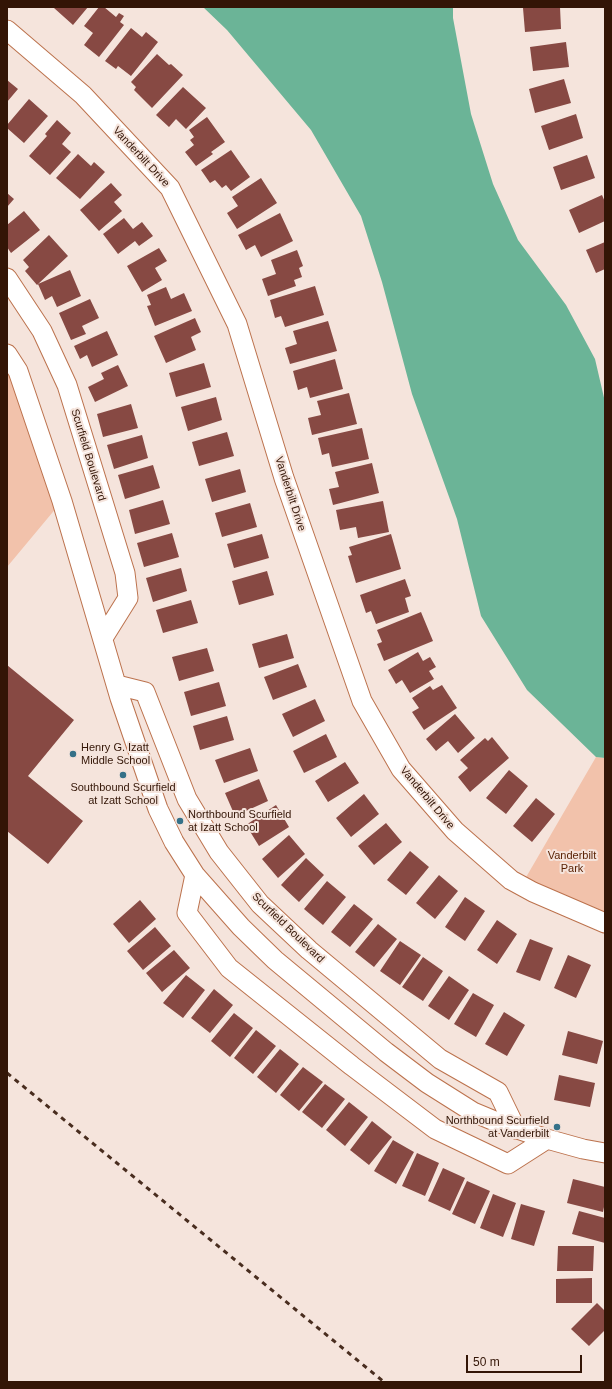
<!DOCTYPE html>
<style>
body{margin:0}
#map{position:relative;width:612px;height:1389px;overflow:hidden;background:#f5e4dc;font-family:Helvetica,sans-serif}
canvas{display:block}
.frame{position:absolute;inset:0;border:8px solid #331506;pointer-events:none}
.scale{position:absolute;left:466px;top:1355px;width:116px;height:18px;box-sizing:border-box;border:2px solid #331506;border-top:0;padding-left:5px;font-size:12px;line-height:14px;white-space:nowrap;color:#331506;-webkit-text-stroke:3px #f5e4dc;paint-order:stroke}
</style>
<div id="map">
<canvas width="612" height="1389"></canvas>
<div class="frame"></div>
<div class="scale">50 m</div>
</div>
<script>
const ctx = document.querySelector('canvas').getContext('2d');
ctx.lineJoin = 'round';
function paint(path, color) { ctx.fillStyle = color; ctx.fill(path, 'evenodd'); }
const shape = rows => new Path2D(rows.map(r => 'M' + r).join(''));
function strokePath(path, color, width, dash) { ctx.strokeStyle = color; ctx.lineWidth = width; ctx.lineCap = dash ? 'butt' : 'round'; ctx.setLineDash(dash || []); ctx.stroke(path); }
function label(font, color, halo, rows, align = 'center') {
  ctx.font = font + ' Helvetica,sans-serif'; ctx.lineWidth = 4; ctx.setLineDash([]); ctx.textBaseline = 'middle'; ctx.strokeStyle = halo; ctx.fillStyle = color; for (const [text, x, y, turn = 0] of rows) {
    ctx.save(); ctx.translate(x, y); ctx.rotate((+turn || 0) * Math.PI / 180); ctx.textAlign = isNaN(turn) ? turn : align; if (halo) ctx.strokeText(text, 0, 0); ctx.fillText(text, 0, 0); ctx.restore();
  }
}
paint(shape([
 [7,354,62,501,7,567],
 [596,757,605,758,605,912,525,879]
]), '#f2c2ab');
paint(shape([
 [203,7,453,7,453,18,471,114,493,184,518,240,566,305,595,359,605,402,605,758,596,757,527,690,481,616,457,519,412,394,382,282,361,216,311,130,227,30]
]), '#6bb497');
paint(shape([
 [55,7,88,7,73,25,54,8],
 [99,7,104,7,116,17,119,13,124,16,120,22,124,25,99,57,84,45,93,33,84,26],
 [532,7,560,7,561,29,525,32,523,8],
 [131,28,142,37,146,32,158,42,131,76,118,66,116,69,105,61],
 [566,42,569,67,533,71,530,47],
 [157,54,169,65,171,64,183,75,152,108,134,90,136,87,131,82],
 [564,79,571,103,535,113,529,89],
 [7,80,18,89,7,102],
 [183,87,206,108,186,129,176,119,169,127,156,115],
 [29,99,48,116,24,143,7,128,7,125],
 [576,114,583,138,549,150,541,126],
 [207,117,225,142,211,152,213,154,196,166,185,152,194,145,190,140,194,137,189,130],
 [57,120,71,133,62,144,71,152,50,175,29,156,47,136,45,134],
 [231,150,250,177,231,191,226,185,222,188,215,180,210,183,201,170],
 [78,154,91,166,94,162,105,172,80,199,56,178],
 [587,155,595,178,561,190,553,167],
 [261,178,277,203,237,229,227,213,238,206,232,197],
 [111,183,122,195,114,202,122,211,99,231,80,210],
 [7,193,14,199,7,207],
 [602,195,605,202,605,221,579,233,569,210],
 [24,211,40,230,11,253,7,247,7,225],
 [280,213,293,241,261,257,255,245,246,250,238,235],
 [124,218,133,229,142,222,153,236,139,246,135,241,118,254,103,234],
 [49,235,68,256,37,285,25,271,29,267,23,260],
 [605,242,605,269,596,273,586,250],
 [159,248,167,261,155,268,162,280,142,292,127,266],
 [297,250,303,266,299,268,302,277,294,280,296,286,268,296,262,279,276,274,271,260],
 [70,270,81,296,57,307,52,296,45,300,38,284],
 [315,286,324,315,285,327,281,316,275,318,270,300],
 [166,287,171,299,184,293,192,311,155,326,147,306,151,305,147,295],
 [90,299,99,318,82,326,86,334,71,340,59,313],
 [195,318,201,332,191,337,196,350,166,363,154,336],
 [328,321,337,351,290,364,285,348,297,344,293,331],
 [107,331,118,355,92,367,87,355,80,359,74,346],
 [335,359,343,389,310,398,307,387,298,390,293,371],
 [204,363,211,387,176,397,169,373],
 [118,365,128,386,95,402,88,387,104,379,101,373],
 [349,393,357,424,312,435,308,418,321,415,317,401],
 [216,397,222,420,188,431,181,407],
 [131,404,138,428,103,437,97,414],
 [362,428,369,459,332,467,329,453,322,455,318,438],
 [227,432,234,456,199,466,192,442],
 [142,435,148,458,114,469,107,445],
 [372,463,379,493,333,505,329,489,339,487,335,472],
 [153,465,160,488,125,499,118,475],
 [240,469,246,492,212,502,205,479],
 [163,500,170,524,135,534,129,510],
 [383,501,389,532,358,538,356,527,340,530,336,510],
 [250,503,257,527,222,537,215,513],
 [172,533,179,557,144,567,137,543],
 [262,534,269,558,234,568,227,544],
 [391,534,401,569,356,583,348,556,352,555,349,547],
 [181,568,187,591,153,602,146,578],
 [267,571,274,595,239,605,232,581],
 [405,579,411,596,405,598,409,612,376,624,371,611,366,613,360,595],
 [191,600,198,623,163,633,156,610],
 [421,612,433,641,384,661,377,644,382,642,377,630],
 [287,634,294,658,259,668,252,644],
 [207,648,214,671,179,681,172,657],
 [418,652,423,661,430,657,436,667,429,671,434,679,410,693,402,680,396,684,388,670],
 [298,664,307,687,273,700,264,677],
 [7,665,74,720,28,776,83,821,48,864,7,831],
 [219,682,226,706,191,716,184,692],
 [442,685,457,708,424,730,412,712,419,708,412,698,430,686,433,690],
 [315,699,325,721,293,737,282,714],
 [455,714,475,738,458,753,448,741,436,751,426,739],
 [227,716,234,740,200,750,193,726],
 [326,734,337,757,304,773,293,751],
 [492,737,509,758,470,792,458,777,468,768,460,760,485,738,488,741],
 [250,748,258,771,224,783,215,760],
 [345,762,359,783,328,802,315,781],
 [509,770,528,786,506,814,486,798],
 [259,779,268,801,235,816,225,793],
 [364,794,379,814,351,837,336,818],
 [536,798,555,814,532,842,513,826],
 [276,805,289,827,259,846,246,825],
 [386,823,402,842,374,865,358,846],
 [289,835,305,854,278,878,262,859],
 [410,851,429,867,406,895,387,880],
 [306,858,324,875,299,902,281,885],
 [439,875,458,891,435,919,416,903],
 [327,881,346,897,323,925,304,909],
 [465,897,485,911,465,941,445,927],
 [140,900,156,919,129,943,113,924],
 [354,904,373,919,350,947,331,932],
 [497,920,517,934,497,964,477,950],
 [378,924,397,939,374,967,355,952],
 [155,927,171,946,143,970,127,951],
 [530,939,553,948,540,981,516,972],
 [400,941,421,955,400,985,380,971],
 [174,950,190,968,162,992,146,973],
 [568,955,591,965,576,998,554,988],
 [423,957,443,971,423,1001,402,987],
 [186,975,205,990,183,1018,163,1003],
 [449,976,469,990,449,1020,428,1006],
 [214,989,233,1005,210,1033,191,1018],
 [473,993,494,1005,476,1037,454,1024],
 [504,1012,525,1025,507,1056,485,1044],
 [234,1013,253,1028,230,1057,211,1041],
 [256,1030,276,1046,253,1074,234,1058],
 [568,1031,603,1041,597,1064,562,1055],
 [280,1049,299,1064,276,1093,257,1077],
 [303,1067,323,1082,299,1111,280,1095],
 [559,1075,595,1083,590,1107,554,1100],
 [325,1084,345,1099,322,1128,302,1112],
 [349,1102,368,1117,345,1146,326,1130],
 [372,1121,392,1137,369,1165,350,1150],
 [393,1140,414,1152,396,1184,374,1171],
 [417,1153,439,1163,425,1196,402,1186],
 [443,1168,465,1178,450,1211,428,1201],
 [573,1179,605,1187,605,1202,603,1212,567,1203],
 [467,1181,490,1191,475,1224,452,1214],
 [493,1194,516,1203,503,1237,480,1228],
 [521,1204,545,1211,534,1246,511,1239],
 [579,1211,605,1218,605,1243,572,1234],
 [558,1246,594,1246,593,1271,557,1271],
 [592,1278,592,1303,556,1303,556,1279],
 [597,1303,605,1311,605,1330,589,1346,571,1329]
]), '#874943');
const minor = shape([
 [7,30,83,95,170,188,237,324,284,478,362,701,401,769,455,831,511,880,533,892,605,923],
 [7,278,42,331,67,385,125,573,128,598,103,638],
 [7,354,18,371,62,501,120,698,158,809,174,842,195,875,241,927,275,960,386,1052,427,1083,473,1112,497,1122,547,1139,583,1149,605,1153],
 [117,685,145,692,187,799,219,852,260,904,309,950,440,1059,498,1092,516,1129],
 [195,875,187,913,229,968,352,1066,435,1129,508,1164,547,1139]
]);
strokePath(minor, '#bc724d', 21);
strokePath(minor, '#fff', 19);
strokePath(shape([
 [7,1073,384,1382]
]), '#492d1f', 3, [5, 5]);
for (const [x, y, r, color] of [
 [73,754,4,"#357188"],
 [123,775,4,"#357188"],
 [180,821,4,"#357188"],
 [557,1127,4,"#357188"]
]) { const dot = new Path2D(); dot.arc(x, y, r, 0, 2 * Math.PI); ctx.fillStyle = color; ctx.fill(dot); strokePath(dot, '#f5e4dc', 1.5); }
label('11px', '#331506', '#f5e4dc', [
 ["Vanderbilt Drive",141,157,47],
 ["Scurfield Boulevard",88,455,73],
 ["Vanderbilt Drive",290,494,72],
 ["Vanderbilt Drive",427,798,50],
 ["Scurfield Boulevard",288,928,44]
]);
label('11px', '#331506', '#f5e4dc', [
 ["Henry G. Izatt",81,748],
 ["Middle School",81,761],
 ["Southbound Scurfield",123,788,"center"],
 ["at Izatt School",123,801,"center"],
 ["Northbound Scurfield",188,815],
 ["at Izatt School",188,828],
 ["Northbound Scurfield",549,1121,"right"],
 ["at Vanderbilt",549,1134,"right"]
], 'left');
label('11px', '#571f00', '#f5e4dc', [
 ["Vanderbilt",572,856],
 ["Park",572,869]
]);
</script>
